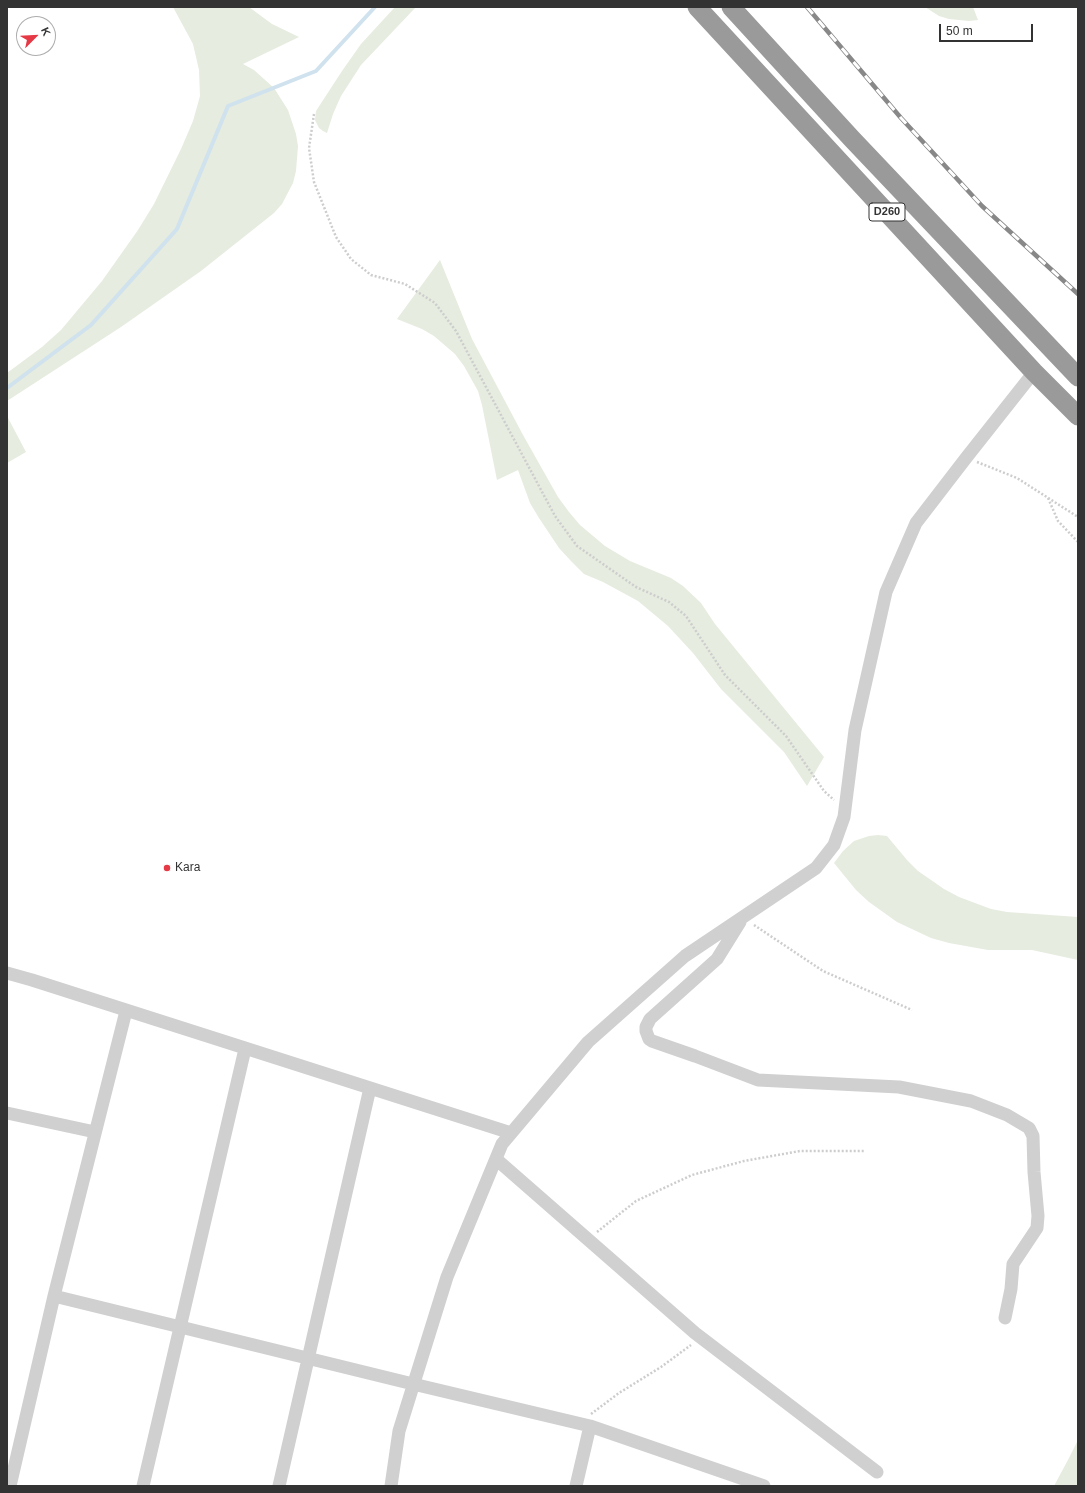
<!DOCTYPE html>
<style>
body{margin:0}
#map{position:relative;width:1085px;height:1493px;overflow:hidden;background:#fff;font-family:Helvetica,sans-serif}
canvas{display:block}
.frame{position:absolute;inset:0;border:8px solid #333;pointer-events:none}
.north{position:absolute;left:16px;top:16px;width:40px;height:40px;box-sizing:border-box;background:#fff;border:1px solid #adadad;border-radius:50%;rotate:66deg;font-size:11px;font-weight:700;line-height:16px;text-align:center;color:#333}
.north::after{content:'';display:block;margin:auto;width:14px;height:18px;background:#e63946;clip-path:polygon(50% 0,100% 100%,50% 72%,0 100%)}
.scale{position:absolute;left:939px;top:24px;width:94px;height:18px;box-sizing:border-box;border:2px solid #333;border-top:0;padding-left:5px;font-size:12px;line-height:14px;white-space:nowrap;color:#333;-webkit-text-stroke:3px #fff;paint-order:stroke}
</style>
<div id="map">
<canvas width="1085" height="1493"></canvas>
<div class="frame"></div>
<div class="north">K</div>
<div class="scale">50 m</div>
</div>
<script>
const ctx = document.querySelector('canvas').getContext('2d');
ctx.lineJoin = 'round';
function paint(path, color) { ctx.fillStyle = color; ctx.fill(path, 'evenodd'); }
const shape = rows => new Path2D(rows.map(r => 'M' + r).join(''));
function strokePath(path, color, width, dash) { ctx.strokeStyle = color; ctx.lineWidth = width; ctx.lineCap = dash ? 'butt' : 'round'; ctx.setLineDash(dash || []); ctx.stroke(path); }
function label(font, color, halo, rows, align = 'center') {
  ctx.font = font + ' Helvetica,sans-serif'; ctx.lineWidth = 4; ctx.setLineDash([]); ctx.textBaseline = 'middle'; ctx.strokeStyle = halo; ctx.fillStyle = color; for (const [text, x, y, turn = 0] of rows) {
    ctx.save(); ctx.translate(x, y); ctx.rotate((+turn || 0) * Math.PI / 180); ctx.textAlign = isNaN(turn) ? turn : align; if (halo) ctx.strokeText(text, 0, 0); ctx.fillText(text, 0, 0); ctx.restore();
  }
}
paint(shape([
 [173,7,249,7,272,24,299,37,243,64,254,70,274,88,288,110,296,134,298,146,296,171,293,183,282,204,274,213,201,271,121,327,7,401,7,373,42,347,61,330,102,281,138,230,154,204,181,149,193,121,200,96,199,70,193,44],
 [395,7,416,7,361,65,341,96,333,114,327,133,323,131,319,128,315,120,316,111,342,71,361,44],
 [925,7,973,7,978,20,969,21,949,19,939,16],
 [440,260,472,339,523,435,558,497,569,512,580,525,605,546,630,561,671,578,683,586,701,603,715,624,824,757,807,786,784,752,721,689,693,653,668,626,638,601,603,582,584,574,571,561,559,548,539,518,530,503,518,470,497,480,482,405,478,391,464,366,455,354,434,336,422,329,397,319],
 [7,416,26,452,7,463],
 [878,835,887,836,907,860,918,871,944,889,959,897,991,909,1007,912,1078,917,1078,960,1032,950,988,950,949,943,931,938,897,922,869,902,856,890,834,863,843,851,854,841,869,836],
 [1078,1440,1078,1486,1054,1486,1069,1458]
]), '#e6ecdf');
strokePath(shape([
 [7,388,91,325,177,229,228,106,316,71,375,7]
]), '#cfe2ee', 4);
strokePath(shape([
 [314,114,309,148,314,182,336,237,351,259,371,275,405,284,435,303,456,331,555,516,577,546,636,587,669,602,686,616,725,675,786,736,824,791,834,800],
 [977,462,1017,478,1078,517],
 [1048,498,1058,521,1078,542],
 [754,925,823,971,912,1010],
 [597,1232,636,1201,692,1175,744,1161,800,1151,865,1151],
 [591,1414,619,1393,661,1367,691,1345]
]), '#cdcdcd', 2.5, [2, 2]);
strokePath(shape([
 [740,922,717,959,650,1019,646,1027,646,1031,649,1039,652,1041,695,1056,758,1080,899,1087,971,1101,1007,1115,1029,1128,1033,1136,1034,1172,1038,1216,1037,1228,1013,1264,1011,1289,1005,1318],
 [7,973,32,980,511,1133],
 [7,1113,95,1132],
 [496,1159,695,1333,877,1472],
 [54,1296,413,1384,590,1426,764,1486],
 [10,1486,54,1296,126,1011],
 [143,1486,245,1049],
 [279,1486,370,1088],
 [391,1486,399,1431,447,1277,502,1144,588,1042,685,956,816,868,834,845,844,817,855,730,886,592,916,523,966,458,1034,372],
 [576,1486,590,1426]
]), '#d0d0d0', 13);
strokePath(shape([
 [697,7,1034,372,1078,416],
 [731,7,852,139,1078,377]
]), '#9a9a9a', 19);
const rail = shape([
 [807,7,901,118,982,206,1078,294]
]);
strokePath(rail, '#888', 4.5);
strokePath(rail, '#fff', 3, [9]);
for (const [x, y, r, color] of [
 [167,868,4,"#e63946"]
]) { const dot = new Path2D(); dot.arc(x, y, r, 0, 2 * Math.PI); ctx.fillStyle = color; ctx.fill(dot); strokePath(dot, '#fff', 1.5); }
for (const [x, y, w] of [
 [887,212,36]
]) { const box = new Path2D(); box.roundRect(x - w / 2, y - 9, w, 18, 3); ctx.fillStyle = '#fff'; ctx.fill(box); strokePath(box, '#333', 1); }
label('bold 11px', '#333', null, [
 ["D260",887,212]
]);
label('12px', '#333', '#fff', [
 ["Kara",175,868]
], 'left');
</script>
